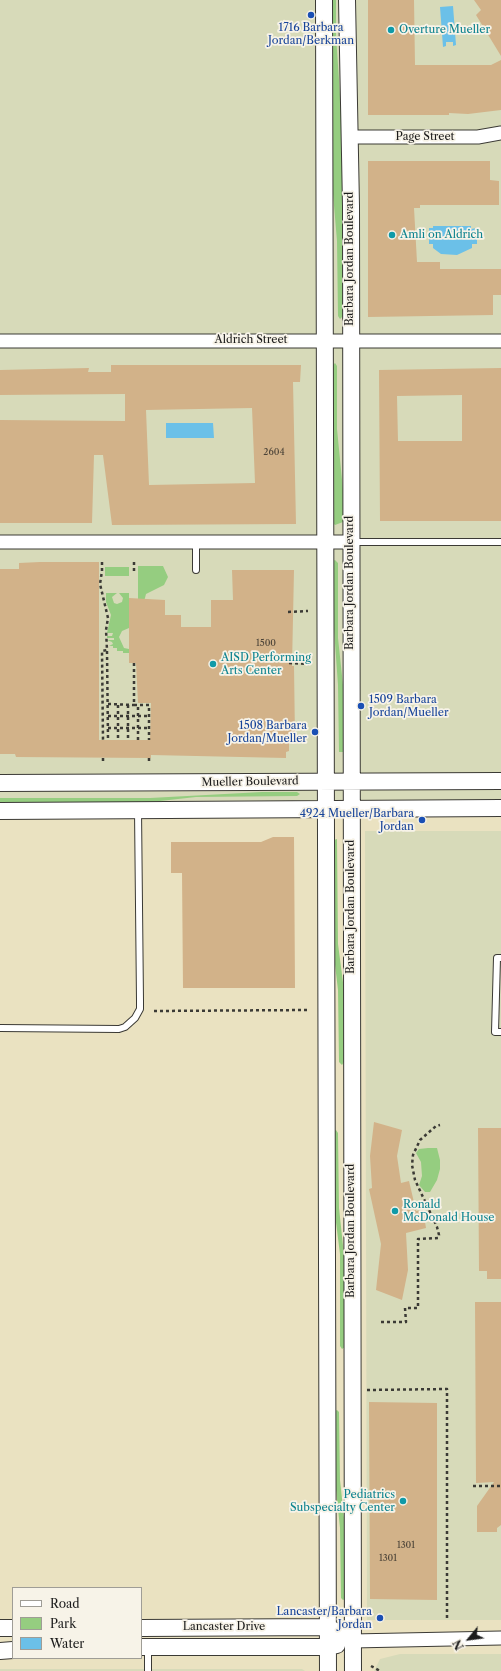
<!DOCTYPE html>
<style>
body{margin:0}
#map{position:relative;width:501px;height:1671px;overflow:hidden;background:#eae2c1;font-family:"Libre Caslon Text",serif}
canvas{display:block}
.legend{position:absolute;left:12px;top:1587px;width:130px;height:72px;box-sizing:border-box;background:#f7f3e8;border:1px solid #9f9d96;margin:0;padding:5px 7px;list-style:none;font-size:12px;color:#1c1c1c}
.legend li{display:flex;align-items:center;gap:8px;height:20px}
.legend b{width:20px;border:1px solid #9f9d96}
.north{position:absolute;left:449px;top:1619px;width:40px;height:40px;-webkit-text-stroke:3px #f7f3e8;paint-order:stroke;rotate:241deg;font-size:11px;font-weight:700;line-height:16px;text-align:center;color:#1c1c1c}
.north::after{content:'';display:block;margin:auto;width:14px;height:18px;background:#1c1c1c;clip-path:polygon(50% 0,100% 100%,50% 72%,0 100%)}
</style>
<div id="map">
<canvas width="501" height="1671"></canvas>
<ul class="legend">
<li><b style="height:5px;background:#fff"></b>Road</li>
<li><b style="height:11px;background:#95cd80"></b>Park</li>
<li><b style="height:11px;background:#6bc0e8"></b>Water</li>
</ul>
<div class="north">N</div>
</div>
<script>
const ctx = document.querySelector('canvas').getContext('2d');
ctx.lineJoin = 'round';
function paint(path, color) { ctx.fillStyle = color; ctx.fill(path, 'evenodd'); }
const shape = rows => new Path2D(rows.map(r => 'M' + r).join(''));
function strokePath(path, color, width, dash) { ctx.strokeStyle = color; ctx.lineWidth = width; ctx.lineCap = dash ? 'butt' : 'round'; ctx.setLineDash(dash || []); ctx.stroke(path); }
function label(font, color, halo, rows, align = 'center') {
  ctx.font = font + ' "Libre Caslon Text",serif'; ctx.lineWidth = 3.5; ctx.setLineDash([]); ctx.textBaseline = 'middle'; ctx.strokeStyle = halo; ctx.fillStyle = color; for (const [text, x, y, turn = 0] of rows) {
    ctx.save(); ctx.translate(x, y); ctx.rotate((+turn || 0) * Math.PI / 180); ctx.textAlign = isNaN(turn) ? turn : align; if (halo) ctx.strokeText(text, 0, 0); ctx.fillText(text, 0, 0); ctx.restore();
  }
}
paint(shape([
 [0,0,501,0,501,808,0,807],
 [365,831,501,831,501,1620,367,1620],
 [400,1654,501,1654,501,1671,374,1671,380,1659],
 [0,1669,302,1669,305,1671,0,1671]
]), '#d7dab9');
paint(shape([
 [331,0,336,0,336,36,342,124,343,316,340,319,338,316,337,241,332,182],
 [335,363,337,366,337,429,343,490,343,522,335,525,333,523,332,366],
 [335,560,338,563,338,638,343,685,344,752,339,752,338,685,333,615,333,561],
 [138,566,163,566,168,577,164,585,146,594,138,625],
 [105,567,129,567,129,576,105,576],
 [106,593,117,593,112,597,114,603,117,604,122,602,123,598,119,593,129,593,129,628,122,631,119,637,124,648,129,649,129,653,123,653,123,651,117,651,117,648,113,648,113,646,109,646,113,644,112,642,107,640,114,640,114,638,107,638,107,636,112,636,113,633,107,633,111,615,106,602],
 [262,792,297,792,300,794,297,796,196,797,151,802,0,803,0,798,150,798],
 [337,839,338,944,344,990,344,1062,342,1065,339,1062,338,990,333,948,334,840],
 [336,1130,338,1133,339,1208,344,1255,345,1347,342,1349,340,1346,340,1254,334,1207,334,1131],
 [428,1148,437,1148,440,1160,440,1169,437,1180,430,1192,425,1192,419,1185,422,1176,421,1162,416,1153,419,1149],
 [337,1410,339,1412,340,1480,345,1527,345,1599,343,1600,341,1598,340,1528,335,1480,335,1411]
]), '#95cd80');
paint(shape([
 [453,6,456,45,453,46,453,42,446,42,446,46,443,47,440,7],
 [433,226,471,226,471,229,477,228,477,244,472,244,472,248,457,255,441,254,433,248,433,244,429,244,429,228,433,228],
 [166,423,213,423,214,438,166,438]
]), '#6bc0e8');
paint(shape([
 [368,0,414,0,415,65,491,65,501,60,501,110,468,114,449,113,449,115,368,115],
 [474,0,501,0,501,56,476,15,481,10],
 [368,161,490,161,490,180,499,181,499,205,420,205,420,208,414,208,417,262,440,262,440,269,501,269,501,295,493,295,493,315,368,317],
 [111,365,301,365,300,382,293,382,296,524,112,525,103,455,94,455,92,523,0,523,0,420,125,421,125,394,0,395,0,370,89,368,88,372,111,372],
 [252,408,255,483,149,485,146,410],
 [501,368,501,521,380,521,379,370],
 [462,395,462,441,398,441,397,396],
 [40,562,99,562,99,740,150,740,151,703,138,703,136,663,129,663,129,598,165,600,165,615,181,615,181,627,211,627,211,600,233,600,232,570,294,570,292,666,294,666,295,739,289,739,289,751,286,752,286,758,151,755,151,758,16,757,15,754,0,754,0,569,19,569,19,563],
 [273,837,294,837,295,988,183,988,182,873,171,873,171,842,261,842],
 [374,1122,402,1130,397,1156,401,1183,409,1181,416,1211,423,1210,426,1228,406,1233,408,1270,402,1300,376,1290,381,1244,369,1189,372,1188,370,1156],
 [478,1128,501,1128,501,1279,487,1279,487,1271,479,1271],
 [475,1302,501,1302,501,1525,497,1528,497,1532,477,1532,477,1506,494,1482,476,1483],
 [369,1402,437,1403,437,1600,370,1599]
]), '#d2b289');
const service = shape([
 [353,542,501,542],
 [196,570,196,542],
 [501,958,497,958,495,1032,501,1032],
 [0,1028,119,1029,125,1027,135,1018,140,1009,140,1001,138,810],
 [148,1647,148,1671]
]);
const minor = shape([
 [350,137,478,137,501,133],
 [0,341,501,341],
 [0,542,351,542],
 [352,1641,501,1638]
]);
const tertiary = shape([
 [324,0,328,1671],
 [347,0,351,206,353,1671],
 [0,783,501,781],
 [0,811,501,808],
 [0,1628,13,1628],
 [141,1628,328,1627,352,1641],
 [141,1647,328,1647,337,1645],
 [0,1651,13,1650]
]);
strokePath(service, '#3b3a35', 8);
strokePath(minor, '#3b3a35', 15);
strokePath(tertiary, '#3b3a35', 18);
strokePath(shape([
 [102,562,102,571,100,584,108,618,106,630,107,650,102,651,103,740],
 [134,562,134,574],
 [288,612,308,611],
 [107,651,108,740],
 [134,663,134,705,149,705,149,740],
 [289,663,309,664],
 [108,704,134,705],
 [118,705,118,740],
 [128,705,128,740],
 [108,716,149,716],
 [108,728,149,728],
 [138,740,138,705],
 [103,758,103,763],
 [149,758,149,763],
 [154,1011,309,1010],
 [381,1322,406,1322,405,1308,418,1308,418,1239,438,1238,439,1235,437,1227,415,1180,412,1165,413,1155,420,1140,436,1126,440,1125],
 [367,1390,447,1389,447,1620],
 [473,1486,501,1486],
 [371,1666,380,1671]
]), '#3b3a35', 2.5, [3, 3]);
strokePath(service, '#fff', 6);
strokePath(minor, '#fff', 13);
strokePath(tertiary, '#fff', 16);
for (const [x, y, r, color] of [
 [311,15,4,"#1a4fb4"],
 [391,30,4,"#0f9aa8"],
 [392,235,4,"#0f9aa8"],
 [213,664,4,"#0f9aa8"],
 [361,706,4,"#1a4fb4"],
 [315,732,4,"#1a4fb4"],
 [422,820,4,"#1a4fb4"],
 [395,1211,4,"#0f9aa8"],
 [403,1501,4,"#0f9aa8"],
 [380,1618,4,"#1a4fb4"]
]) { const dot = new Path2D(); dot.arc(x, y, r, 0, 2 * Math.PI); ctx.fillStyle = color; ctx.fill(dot); strokePath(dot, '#f7f3e8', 1.5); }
label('9px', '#4a4237', null, [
 ["2604",274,452],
 ["1500",266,643],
 ["1301",406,1545],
 ["1301",388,1558]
]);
label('11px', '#164399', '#f7f3e8', [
 ["1716 Barbara",311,28,"center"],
 ["Jordan/Berkman",311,41,"center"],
 ["1509 Barbara",369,700,"left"],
 ["Jordan/Mueller",369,713,"left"],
 ["1508 Barbara",307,726],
 ["Jordan/Mueller",307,739],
 ["4924 Mueller/Barbara",414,814],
 ["Jordan",414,827],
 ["Lancaster/Barbara",372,1612],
 ["Jordan",372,1625]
], 'right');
label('11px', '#0d838f', '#f7f3e8', [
 ["Overture Mueller",399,30],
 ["Amli on Aldrich",400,235],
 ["AISD Performing",221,658],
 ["Arts Center",221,671],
 ["Ronald",403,1205],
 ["McDonald House",403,1218],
 ["Pediatrics",395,1495,"right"],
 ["Subspecialty Center",395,1508,"right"]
], 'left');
label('11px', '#1c1c1c', '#f7f3e8', [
 ["Page Street",425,137],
 ["Barbara Jordan Boulevard",350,259,-90],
 ["Aldrich Street",251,340],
 ["Barbara Jordan Boulevard",350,583,-90],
 ["Mueller Boulevard",250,782,-1],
 ["Barbara Jordan Boulevard",351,907,-90],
 ["Barbara Jordan Boulevard",351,1231,-90],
 ["Lancaster Drive",224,1627]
]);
</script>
